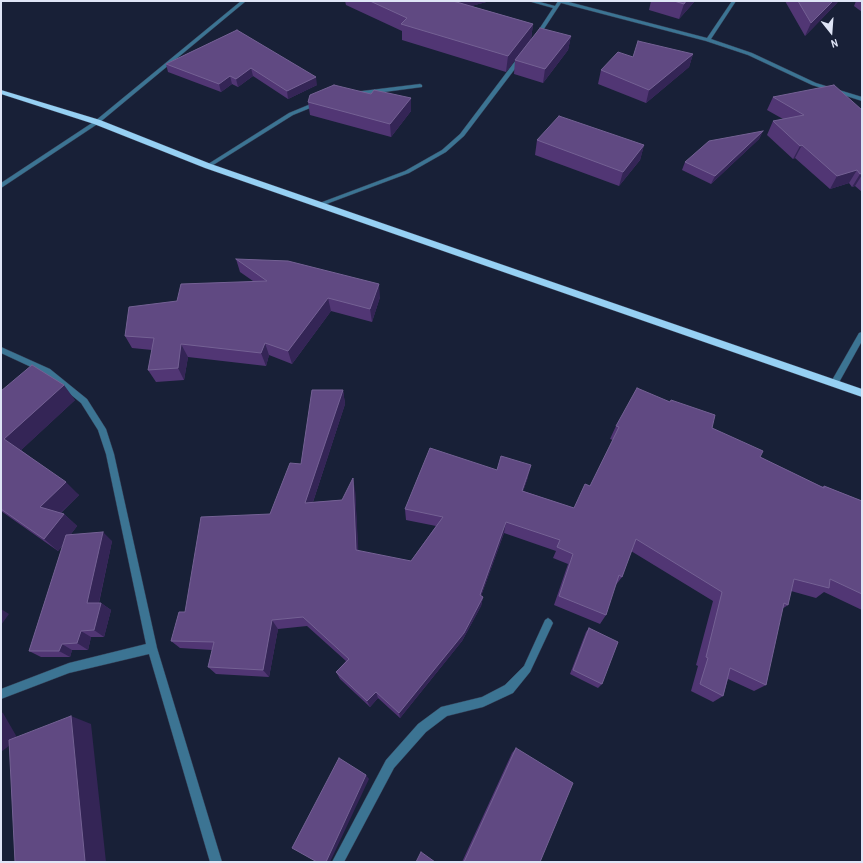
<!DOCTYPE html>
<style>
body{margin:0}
#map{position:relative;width:863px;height:863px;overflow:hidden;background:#182037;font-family:"Archivo Narrow",sans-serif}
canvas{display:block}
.frame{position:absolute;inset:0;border:2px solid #dfe5f6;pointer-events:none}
.north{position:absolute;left:811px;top:12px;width:40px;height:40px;-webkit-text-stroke:3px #182037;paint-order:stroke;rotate:163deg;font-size:11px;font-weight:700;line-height:16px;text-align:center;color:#dfe5f6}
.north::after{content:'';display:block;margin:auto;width:14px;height:18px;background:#dfe5f6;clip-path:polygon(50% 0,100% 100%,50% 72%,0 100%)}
</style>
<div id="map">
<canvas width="863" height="863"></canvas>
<div class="frame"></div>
<div class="north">N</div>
</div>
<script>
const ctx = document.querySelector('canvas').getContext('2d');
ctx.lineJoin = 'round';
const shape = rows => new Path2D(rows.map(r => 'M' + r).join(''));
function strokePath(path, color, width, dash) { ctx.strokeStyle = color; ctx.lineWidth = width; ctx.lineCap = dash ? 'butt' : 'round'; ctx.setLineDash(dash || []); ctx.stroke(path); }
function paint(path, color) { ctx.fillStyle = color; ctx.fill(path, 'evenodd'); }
const minor = shape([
 [241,1,246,1,99,123,1,188,1,183,95,121,241,1],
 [528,1,536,1,555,6,558,1,565,1,707,38,732,1,736,1,711,39,752,53,816,83,862,97,862,101,812,85,748,55,706,41,561,3,538,38,534,38,534,37,553,8,528,1],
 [519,56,524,57,464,136,446,152,409,173,321,206,317,206,317,204,405,171,442,150,460,134,519,56],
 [420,84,422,85,422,87,354,96,351,94,354,92,420,84],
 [318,101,320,102,320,104,293,115,210,167,206,167,205,166,289,113,318,101],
 [862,332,862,341,837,386,831,386,830,384,831,382,859,333,862,332],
 [1,347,50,369,87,399,106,429,114,454,157,648,222,862,210,862,149,654,69,673,1,699,1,689,69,663,146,644,106,454,98,430,81,403,44,373,1,353,1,347],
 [548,618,551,620,553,623,530,672,513,693,483,707,447,716,426,732,394,768,344,862,332,862,386,760,418,724,441,707,482,697,505,685,524,666,545,620,548,618]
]);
const trunk = shape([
 [1,90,100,120,211,164,862,389,862,397,205,168,94,124,1,94,1,90]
]);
strokePath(minor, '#343c52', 1);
strokePath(trunk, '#343c52', 1);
paint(minor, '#3c7493');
paint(trunk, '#96d0f3');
paint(shape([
 [345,1,490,1,471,6,533,24,531,39,571,36,568,50,543,83,514,74,515,60,506,72,402,40,402,31,346,5],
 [651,1,695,1,679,19,649,10],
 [785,1,838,1,837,3,805,36],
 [856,1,862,1,862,12,854,6],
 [237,30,317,85,288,99,253,76,238,87,232,84,221,92,168,72,166,64],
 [693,54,689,67,646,103,598,84,601,70],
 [371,94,411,98,411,111,391,137,310,115,308,102],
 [773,97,862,110,862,192,855,186,852,187,849,183,830,189,795,158,793,159,767,135,773,121,783,119,767,110],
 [763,131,759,139,711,184,682,170,685,162],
 [537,140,644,145,640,160,619,186,535,155],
 [236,259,380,297,372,322,331,311,292,364,269,355,266,366,188,357,184,380,156,382,148,370,152,350,132,348,125,336,177,301,253,281,240,272],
 [343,390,345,404,313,502,342,500,355,490,358,551,411,561,436,526,406,520,405,509,497,470,528,477,523,491,574,508,590,486,613,440,610,439,616,426,712,428,760,457,822,487,824,486,862,501,862,610,824,592,816,598,791,591,788,605,782,609,766,685,754,691,728,679,723,696,713,702,691,691,698,666,696,665,713,601,631,551,622,577,615,586,606,615,600,624,554,605,568,564,553,558,556,551,504,533,481,596,483,597,481,606,462,641,400,718,378,698,370,707,340,679,336,672,346,661,307,626,278,629,269,677,216,674,208,667,212,650,180,648,171,641,185,612,270,514,301,464],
 [1,391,75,400,21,450,79,495,61,513,64,514,77,526,71,534,112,541,99,603,101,603,111,610,104,637,91,637,88,650,72,650,70,657,41,657,29,651,63,545,58,551,1,511],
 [589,628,602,684,598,688,570,674,586,632],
 [516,748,540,862,462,862,512,753]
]), '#513674');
paint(shape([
 [442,1,490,1,442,14],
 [686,1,695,1,679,19,684,4],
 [833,1,838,1,837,3,805,36,811,23],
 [533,24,531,39,506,72,508,56],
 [571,36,568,50,543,83,545,69],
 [693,54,689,67,646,103,649,90],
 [251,68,253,76,238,87,236,79],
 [230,76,232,84,221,92,219,84],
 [316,77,317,85,288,99,287,91],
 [411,98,411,111,391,137,390,124],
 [763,131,759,139,711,184,715,176],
 [644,145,640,160,619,186,623,172],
 [802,145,795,158,793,159,800,146],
 [857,170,849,183,830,189,837,176],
 [862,173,862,175,855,186,852,187,860,174],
 [379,284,380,297,372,322,370,309],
 [328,298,331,311,292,364,288,351],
 [265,343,269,355,266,366,261,353],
 [181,344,188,357,184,380,178,368],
 [64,385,75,400,18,453,4,439],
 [343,390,345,404,309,514,305,503],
 [531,465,528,477,519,503,522,491],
 [353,478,355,490,359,561,356,550],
 [66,482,79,495,54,519,40,507],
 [64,514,77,526,58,551,44,539],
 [506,522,504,533,478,604,480,595],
 [103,532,112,541,97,611,87,603],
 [483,597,481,606,462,641,400,718,399,713],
 [101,603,111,610,104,637,94,630],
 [1,609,9,614,1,625],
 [272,620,278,629,269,677,263,670],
 [81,631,91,637,88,650,77,643],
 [62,644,72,650,70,657,59,651],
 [376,692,378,698,370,707,367,701],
 [1,712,3,713,18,739,1,752],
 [71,716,91,724,106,862,84,862],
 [366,775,369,779,330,862,326,862]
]), '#342556');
const building = shape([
 [370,1,453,1,533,24,508,56,401,24,407,18,370,1],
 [674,1,686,1,684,4,674,1],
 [798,1,833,1,811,23,798,1],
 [540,28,571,36,545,69,515,60,540,28],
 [237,30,316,77,287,91,251,68,236,79,230,76,219,84,166,64,237,30],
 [638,41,693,54,649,90,601,70,618,52,633,57,638,41],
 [334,85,371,94,374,90,411,98,390,124,308,102,310,95,334,85],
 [834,85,862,110,862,173,860,174,857,170,837,176,802,145,800,146,773,121,804,115,773,97,834,85],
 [559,116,644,145,623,172,537,140,559,116],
 [763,131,715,176,685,162,709,141,763,131],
 [236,259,288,261,379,284,370,309,328,298,288,351,265,343,261,353,181,344,178,368,148,370,154,338,125,336,129,307,177,301,181,284,267,281,236,259],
 [32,365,64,385,4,439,66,482,40,507,64,514,44,539,1,509,1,391,32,365],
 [637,388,670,402,671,400,715,415,712,428,763,451,760,457,824,488,824,486,862,501,862,594,830,579,829,588,794,579,788,605,784,603,766,685,730,668,723,696,700,684,708,658,706,657,722,592,636,539,622,577,619,575,606,615,559,596,573,554,557,547,560,540,506,522,480,595,483,597,464,633,399,713,376,692,367,701,336,672,349,659,303,617,272,620,263,670,208,667,214,642,171,641,179,612,185,612,201,517,270,514,290,463,301,464,312,390,343,390,305,503,342,500,353,478,356,550,411,561,443,517,405,509,430,448,497,470,501,456,531,465,522,491,574,508,585,484,590,486,619,427,616,426,637,388],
 [103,532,87,603,101,603,94,630,81,631,77,643,62,644,59,651,29,651,66,535,103,532],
 [589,628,618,642,602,684,573,670,589,628],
 [71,716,85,861,84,862,15,862,9,740,71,716],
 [516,748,573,783,540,862,464,862,516,748],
 [339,758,366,775,326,862,317,862,292,848,339,758],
 [421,852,435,862,416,862,421,852]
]);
paint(building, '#604982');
strokePath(building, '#746194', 1);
</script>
